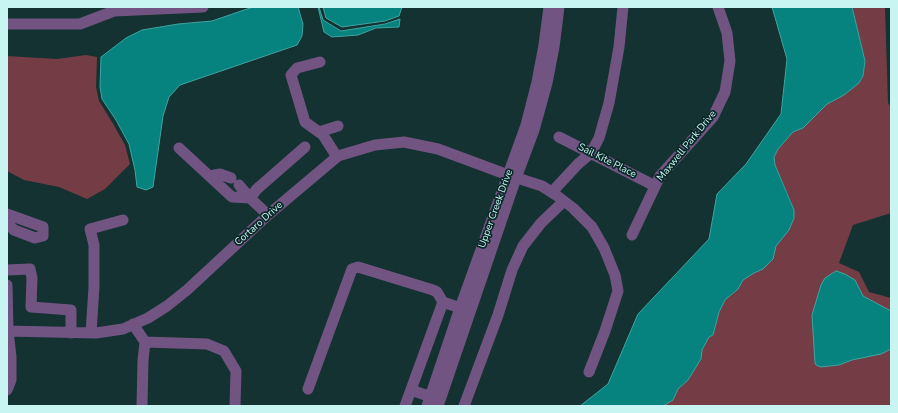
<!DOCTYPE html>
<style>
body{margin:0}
#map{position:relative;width:898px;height:413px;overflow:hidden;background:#143231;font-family:"Nunito Sans",sans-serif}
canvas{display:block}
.frame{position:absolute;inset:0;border:8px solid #c8f4f1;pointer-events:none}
</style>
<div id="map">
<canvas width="898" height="413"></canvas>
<div class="frame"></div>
</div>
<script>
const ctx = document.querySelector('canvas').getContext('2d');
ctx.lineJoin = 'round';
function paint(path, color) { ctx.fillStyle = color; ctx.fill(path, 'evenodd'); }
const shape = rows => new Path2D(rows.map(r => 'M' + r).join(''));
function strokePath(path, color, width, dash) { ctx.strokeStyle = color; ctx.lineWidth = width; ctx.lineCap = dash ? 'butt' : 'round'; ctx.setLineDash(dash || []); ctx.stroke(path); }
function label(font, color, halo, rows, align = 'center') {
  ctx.font = font + ' "Nunito Sans",sans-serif'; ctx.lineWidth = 3.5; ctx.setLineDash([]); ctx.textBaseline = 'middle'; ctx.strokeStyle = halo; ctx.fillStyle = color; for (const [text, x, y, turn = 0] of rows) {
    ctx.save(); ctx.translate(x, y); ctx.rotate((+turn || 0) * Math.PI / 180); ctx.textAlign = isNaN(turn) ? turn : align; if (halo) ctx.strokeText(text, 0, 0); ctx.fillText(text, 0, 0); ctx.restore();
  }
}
paint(shape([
 [852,7,885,7,888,103,891,107,891,213,853,225,839,263,859,272,869,292,891,298,891,406,663,406,673,399,678,389,688,380,701,359,702,350,707,340,709,337,713,335,719,312,725,300,738,289,743,280,754,273,763,269,773,259,776,246,789,230,793,221,792,204,775,165,774,157,778,149,793,132,803,128,827,104,844,95,861,80,864,71,865,61],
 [86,55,97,57,96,87,99,101,112,122,125,145,130,164,105,189,87,199,59,187,24,180,7,171,7,56,57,59]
]), '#743c44');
const water = shape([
 [253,7,298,7,303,24,302,36,297,45,180,85,169,97,163,116,153,187,146,190,137,187,135,170,129,144,116,120,102,99,100,87,101,57,126,38,142,30,178,24,212,21,253,7],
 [318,7,319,7,323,20,341,31,385,24,400,19,399,27,376,28,358,35,332,37,324,32,318,7],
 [323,7,402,7,399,16,385,21,342,27,326,18,323,7],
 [772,7,852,7,865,61,863,76,859,83,844,95,827,104,803,128,793,132,778,149,774,157,775,165,794,210,794,218,789,230,776,246,773,259,763,269,754,273,743,280,738,289,725,300,719,312,713,335,709,337,702,350,701,359,688,380,678,389,673,400,663,406,580,406,608,384,638,314,709,239,717,194,746,164,781,114,787,59,772,7],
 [836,271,845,274,855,280,863,296,891,311,891,349,881,354,852,360,839,365,821,367,816,365,815,363,812,315,821,285,825,278,836,271]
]);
paint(water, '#06827f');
strokePath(water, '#40a4a1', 1);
strokePath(shape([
 [7,24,80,24,114,11,203,7],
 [320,62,297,68,291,75,305,122,323,135,337,157],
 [319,132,338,126],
 [559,137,655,186],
 [179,148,232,197,250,198,268,215],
 [210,176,220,174,231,178],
 [239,185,250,198,257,189,305,147],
 [552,192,578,164,591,153,599,138,609,103,619,47,623,7],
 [7,214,43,227,43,236,35,238,14,230,7,223],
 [632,235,660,176,713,117,725,92,730,61,727,33,718,7],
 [7,270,30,269,32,278,31,307,71,310,71,333],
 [7,285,8,331,11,357,11,380,7,390],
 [133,324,145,342,207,344,224,351,236,371,235,406],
 [7,331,96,333,123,329,148,318,167,306,187,290,268,215,338,156,375,145,404,142,438,149,508,175,542,186,556,195,573,208,592,227,604,248,615,275,618,291,605,331,589,372],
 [91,333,94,287,94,245,90,229,123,220],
 [308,389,352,269,358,267,433,290,437,292,443,302],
 [411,390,437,399],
 [142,406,143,360,145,342],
 [405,406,443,302,460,308],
 [427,406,460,308,526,125,537,82,544,45,549,7],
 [438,406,516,178,534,130,547,83,554,47,559,7],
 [464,406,498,315,512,270,523,246,541,223,564,201]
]), '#715482', 11);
label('10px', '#c8f4f1', '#092827', [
 ["Maxwell Park Drive",687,146,-51],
 ["Sail Kite Place",607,161,27],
 ["Upper Creek Drive",496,209,-70],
 ["Cortaro Drive",259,224,-42]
]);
</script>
